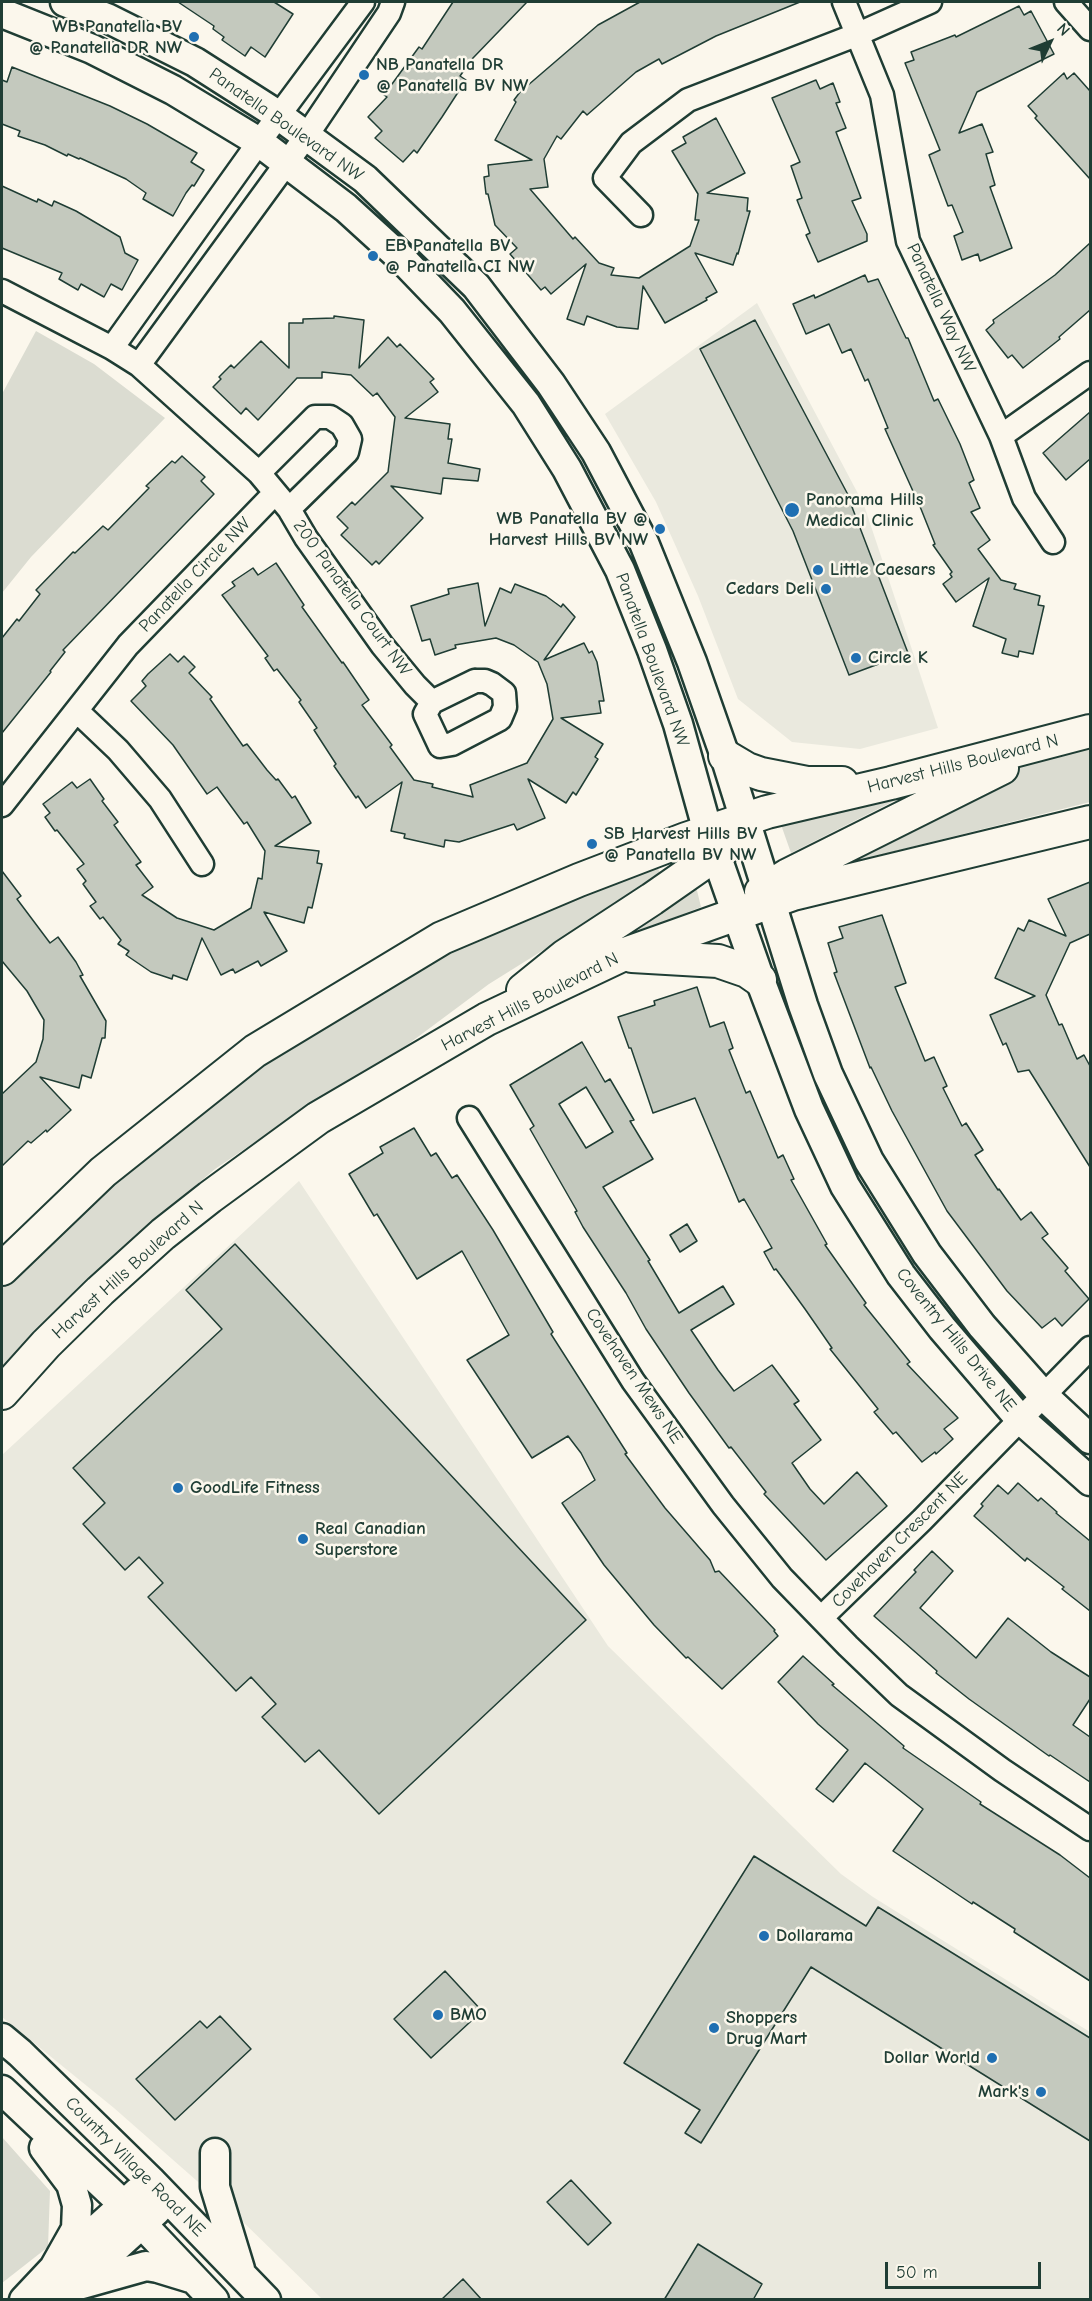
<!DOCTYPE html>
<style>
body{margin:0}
#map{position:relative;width:1092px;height:2301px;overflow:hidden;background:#fbf7ec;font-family:"Comic Neue",sans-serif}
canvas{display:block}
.frame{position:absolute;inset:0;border:3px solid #1f3d34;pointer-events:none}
.north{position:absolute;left:1020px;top:12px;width:60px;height:60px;-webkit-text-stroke:4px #fbf7ec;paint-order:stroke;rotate:47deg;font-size:16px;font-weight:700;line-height:24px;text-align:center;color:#1f3d34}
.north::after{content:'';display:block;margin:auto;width:21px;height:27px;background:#1f3d34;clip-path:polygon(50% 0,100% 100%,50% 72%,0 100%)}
.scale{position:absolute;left:885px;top:2262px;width:156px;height:27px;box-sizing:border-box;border:3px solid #1f3d34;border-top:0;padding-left:8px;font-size:18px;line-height:21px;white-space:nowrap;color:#1f3d34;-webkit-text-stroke:4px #fbf7ec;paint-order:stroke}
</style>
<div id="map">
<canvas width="1092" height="2301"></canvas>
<div class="frame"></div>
<div class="north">N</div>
<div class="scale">50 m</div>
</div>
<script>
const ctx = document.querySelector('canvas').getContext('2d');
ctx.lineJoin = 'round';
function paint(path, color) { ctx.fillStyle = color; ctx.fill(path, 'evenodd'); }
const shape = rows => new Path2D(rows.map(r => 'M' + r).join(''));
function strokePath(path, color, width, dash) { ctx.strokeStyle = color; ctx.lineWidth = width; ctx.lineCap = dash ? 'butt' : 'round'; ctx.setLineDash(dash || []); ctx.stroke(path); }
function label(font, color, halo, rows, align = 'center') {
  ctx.font = font + ' "Comic Neue",sans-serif'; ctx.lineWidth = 5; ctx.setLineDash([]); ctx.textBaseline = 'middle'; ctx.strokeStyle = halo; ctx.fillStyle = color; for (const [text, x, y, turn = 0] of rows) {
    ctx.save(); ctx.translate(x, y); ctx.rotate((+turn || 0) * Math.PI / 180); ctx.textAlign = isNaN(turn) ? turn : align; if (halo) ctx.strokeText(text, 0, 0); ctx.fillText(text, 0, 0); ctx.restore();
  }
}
paint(shape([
 [757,303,864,505,938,728,860,749,792,742,738,699,698,596,656,502,605,414],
 [299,1181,608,1646,841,1874,873,1897,1090,2032,1090,2299,322,2299,238,2217,114,2108,2,2017,2,1455]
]), '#eae9de');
paint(shape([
 [36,331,94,364,165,418,31,557,2,593,2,394],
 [1090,742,1090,802,832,867,830,858,1025,763],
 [906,795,791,853,779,819],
 [657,867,662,876,489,984,407,1045,341,1084,215,1169,119,1251,2,1371,2,1283,145,1149,360,996,543,907],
 [694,878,701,907,610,943],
 [2,2137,50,2191,48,2247,2,2283]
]), '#dbdcd1');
const building = shape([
 [178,2,274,2,293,14,265,57,251,47,245,56,222,40,224,37,213,29,214,26,178,2],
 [453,2,527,2,473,58,460,76,466,80,442,117,417,153,414,150,403,162,375,138,382,131,368,117,387,97,384,95,419,47,422,49,453,2],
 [640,2,800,2,716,36,662,64,659,59,636,72,587,115,583,111,561,139,557,136,544,159,548,187,530,189,573,239,575,237,599,263,614,268,611,275,639,278,690,246,699,220,695,220,698,194,672,151,686,143,683,137,716,118,745,173,707,193,748,198,747,211,750,211,738,254,737,253,733,265,695,253,717,292,706,298,707,300,665,323,643,286,638,329,617,327,587,316,584,325,567,319,586,264,551,294,545,287,541,290,510,254,517,248,495,225,488,194,486,194,484,177,489,176,488,165,532,160,495,140,516,102,514,100,520,92,598,25,640,2],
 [1019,6,1024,15,1031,11,1054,54,977,92,959,133,982,124,993,152,986,154,995,185,990,187,1012,248,980,261,978,254,962,260,954,236,963,232,952,205,948,206,929,155,940,150,905,63,914,60,911,52,955,35,956,37,1019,6],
 [12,67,110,106,147,124,197,153,191,162,204,170,194,186,192,185,186,193,173,216,143,199,146,193,126,179,80,158,79,159,68,154,67,156,45,145,18,136,20,131,2,124,2,80,7,82,12,67],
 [1064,73,1067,79,1074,73,1090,91,1090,179,1035,118,1037,116,1028,106,1064,73],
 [816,80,820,89,833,83,840,102,836,103,846,128,836,132,861,198,852,201,867,234,867,241,818,262,806,235,810,233,797,200,802,198,791,166,800,162,772,98,816,80],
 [2,186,37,202,38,199,52,206,54,201,76,211,120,237,125,253,138,260,122,290,111,284,104,297,81,284,78,290,59,279,62,273,2,248,2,186],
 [1090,243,1090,310,1059,337,1060,339,1023,368,1012,355,1008,358,986,330,994,323,993,320,1055,275,1090,243],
 [865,275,868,282,878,279,906,338,908,338,934,401,938,399,960,444,974,480,969,483,980,508,971,512,990,540,978,549,1001,580,1016,584,1014,589,1040,596,1038,605,1044,606,1033,654,1019,651,1018,657,1002,653,1006,639,973,626,989,578,956,602,943,584,952,577,950,574,952,572,933,545,935,544,921,509,885,429,888,428,868,379,865,381,851,349,842,353,829,324,806,334,793,304,814,295,815,298,865,275],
 [334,316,364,320,359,368,388,337,397,347,400,344,434,379,430,382,438,392,405,418,450,424,448,439,452,439,448,463,480,469,478,481,443,478,441,494,391,486,423,518,379,564,376,561,372,565,341,535,348,528,337,517,352,502,355,505,388,472,395,417,377,393,373,396,351,375,322,372,322,378,297,378,258,420,246,408,241,414,213,387,221,379,219,377,231,365,234,368,261,341,289,368,289,323,303,323,303,319,334,318,334,316],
 [755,320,854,506,852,507,908,653,849,675,793,531,700,349,755,320],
 [1090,412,1090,459,1066,480,1043,453,1090,412],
 [182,456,205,477,201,481,214,494,63,650,65,652,50,671,51,672,2,733,2,638,17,619,19,621,40,594,36,590,73,552,75,553,103,526,108,530,149,488,146,486,172,461,175,463,182,456],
 [276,563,304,605,302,607,342,663,343,662,369,700,362,705,392,745,390,747,414,780,433,784,432,787,473,797,470,785,527,763,553,719,547,684,538,662,514,645,496,638,455,645,456,648,435,655,430,639,422,641,411,606,449,594,448,589,478,583,485,626,500,588,511,593,515,584,546,596,561,607,563,604,575,617,544,660,584,643,589,653,592,651,597,662,604,701,599,701,601,713,561,718,603,744,595,757,598,759,576,795,573,792,566,803,528,779,545,818,517,830,514,824,459,842,445,840,444,847,404,838,405,834,391,831,402,782,366,808,358,796,356,798,334,766,336,764,314,730,317,728,299,702,301,700,277,669,274,671,265,658,268,656,222,595,235,586,232,582,253,568,258,575,276,563],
 [170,654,178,662,184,656,195,667,189,673,212,697,210,699,243,746,247,744,267,770,276,780,278,779,292,798,295,796,311,823,275,846,319,851,317,863,322,864,312,908,308,907,304,923,264,912,287,951,261,966,258,961,235,973,233,969,221,975,202,938,187,980,173,975,172,979,151,972,126,955,129,951,118,944,121,940,103,917,100,919,90,906,96,902,83,884,86,881,77,869,84,864,57,830,55,831,45,817,50,813,43,804,72,782,77,788,90,779,104,799,102,801,118,822,114,825,141,862,136,865,153,887,142,895,177,918,214,930,251,908,258,878,262,879,265,851,247,822,244,824,217,787,207,794,173,745,131,701,146,686,142,681,148,674,170,654],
 [2,871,21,896,17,899,50,943,58,937,76,962,83,975,80,976,106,1021,105,1038,102,1038,91,1078,82,1075,79,1088,40,1077,71,1110,47,1132,46,1130,31,1143,28,1141,2,1166,2,1094,36,1062,43,1039,44,1020,27,991,2,961,2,871],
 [1090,882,1090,934,1070,943,1046,995,1059,1025,1062,1024,1077,1059,1084,1055,1090,1066,1090,1167,1029,1070,1018,1072,1006,1043,1003,1045,990,1015,1035,996,995,978,1018,928,1024,931,1029,920,1066,936,1048,899,1090,882],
 [882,915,906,983,895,987,925,1061,934,1057,947,1086,943,1088,962,1126,966,1123,983,1150,975,1155,998,1190,999,1189,1021,1220,1031,1212,1048,1234,1042,1238,1068,1268,1065,1271,1089,1299,1062,1326,1055,1318,1042,1328,1007,1291,947,1211,892,1111,871,1067,870,1068,834,973,837,972,828,943,843,938,839,927,882,915],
 [697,987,710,1027,724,1022,733,1048,729,1050,746,1093,750,1091,778,1158,783,1155,794,1179,791,1180,827,1244,825,1245,866,1303,864,1305,910,1362,907,1364,958,1418,944,1429,953,1439,936,1454,935,1452,922,1462,896,1432,893,1434,874,1412,878,1409,830,1349,832,1348,805,1309,776,1269,774,1270,764,1252,772,1248,744,1199,739,1202,695,1098,653,1113,631,1048,629,1048,618,1017,655,1005,654,1001,697,987],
 [582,1042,605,1082,610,1079,634,1120,630,1121,653,1159,603,1187,650,1260,648,1261,679,1313,723,1286,734,1304,691,1330,718,1370,734,1391,772,1365,799,1401,794,1404,821,1440,792,1463,810,1489,824,1504,857,1472,887,1506,826,1560,764,1494,766,1492,731,1447,729,1448,689,1393,646,1329,626,1293,583,1227,575,1212,577,1211,530,1129,534,1126,510,1085,582,1042],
 [586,1087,613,1132,586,1148,559,1104,586,1087],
 [414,1128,431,1156,436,1153,452,1178,457,1175,493,1230,553,1332,551,1334,627,1453,625,1454,665,1508,710,1560,715,1572,719,1571,775,1630,774,1631,778,1636,722,1689,688,1657,686,1658,654,1625,604,1565,562,1503,595,1480,581,1453,568,1436,532,1458,467,1360,509,1335,462,1251,417,1279,377,1214,374,1216,349,1174,383,1153,380,1147,414,1128],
 [687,1224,697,1241,680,1252,670,1235,687,1224],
 [235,1244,586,1620,379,1814,319,1750,305,1762,262,1717,276,1704,251,1677,236,1691,148,1597,163,1583,139,1557,125,1570,83,1524,105,1503,73,1468,222,1329,186,1290,235,1244],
 [1018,1483,1038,1501,1041,1498,1057,1512,1056,1513,1090,1541,1090,1611,1062,1589,1064,1587,1027,1558,1025,1561,974,1516,983,1506,981,1504,998,1485,1008,1494,1018,1483],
 [932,1551,953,1571,920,1608,976,1658,1008,1618,1051,1652,1090,1677,1090,1699,1073,1725,1090,1737,1090,1782,1050,1755,1049,1756,969,1699,936,1673,937,1671,874,1616,916,1572,914,1570,932,1551],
 [803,1656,834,1684,832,1685,904,1746,903,1748,981,1802,980,1804,1060,1855,1090,1878,1090,1981,1014,1932,1015,1929,973,1902,972,1904,893,1851,923,1809,865,1763,833,1802,816,1789,848,1750,818,1724,778,1682,803,1656],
 [754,1856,866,1926,878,1907,1090,2038,1090,2141,811,1967,701,2143,685,2133,700,2110,624,2063,754,1856],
 [445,1971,482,2011,431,2058,394,2019,445,1971],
 [220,2016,251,2049,175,2120,136,2079,200,2021,207,2028,220,2016],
 [571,2180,611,2223,588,2245,547,2202,571,2180],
 [698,2244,762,2284,753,2300,664,2300,698,2244],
 [463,2279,482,2300,441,2300,463,2279]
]);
paint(building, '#c4c9be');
strokePath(building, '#1f3d34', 1.5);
const minor = shape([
 [844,2,882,95,908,241,1001,436,1024,498,1053,542],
 [1066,2,1090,29],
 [641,215,605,178,631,143,688,100,856,35,930,2],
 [2,291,112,348,139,365,259,473,289,509,306,538,382,645,415,685,432,702],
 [112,348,259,142,363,2],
 [139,365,307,135,389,13,393,2],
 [1001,436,1090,373],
 [259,473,315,417,330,417,342,425,350,439,347,452,289,509],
 [475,681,485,681,492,684,504,693,505,707,500,719,452,744,440,746,425,714,432,702,475,681],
 [77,711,118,750,160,799,202,864],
 [2,805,128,645,275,493],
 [469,1118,633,1381,723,1505,782,1578,848,1646,899,1695,1002,1770,1090,1829],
 [821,1618,922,1520,1090,1348]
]);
const tertiary = shape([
 [65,2,107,18,195,62,278,115,365,179,476,286,551,384,596,452,644,543,692,662,725,756,803,1005,828,1074,869,1161,927,1254,982,1326,1044,1396,1090,1439],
 [2,13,92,49,173,90,259,142,346,208,402,259,452,311,526,404,567,469,620,570,652,650,678,724,708,832,760,980,809,1109,845,1186,901,1275,942,1328,1020,1419,1090,1481],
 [2,2038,20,2053,150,2180,266,2300],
 [2,2090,124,2205,214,2300],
 [44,2148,71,2184,77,2205,76,2229,54,2268],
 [215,2153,215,2187,240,2269],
 [82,2284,146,2266,158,2268,194,2279],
 [24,2300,54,2268,138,2192],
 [58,2300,156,2211]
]);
const secondary = shape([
 [725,756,747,769,761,774,807,783,842,783],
 [761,892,788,875,1002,768],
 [632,956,718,961,747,971,760,980],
 [523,990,565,956,652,899,738,839,743,820],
 [2,1269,103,1172,255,1051,442,938,579,880,686,839,767,812,891,783,1090,731],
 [2,1393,46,1344,100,1291,163,1234,210,1197,318,1118,487,1019,622,955,793,894,1090,822]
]);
strokePath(minor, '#1f3d34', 27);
strokePath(tertiary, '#1f3d34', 33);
strokePath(secondary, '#1f3d34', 36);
strokePath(minor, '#fbf7ec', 22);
strokePath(tertiary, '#fbf7ec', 28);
strokePath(secondary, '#fbf7ec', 32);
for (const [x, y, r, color] of [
 [194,37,6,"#1f6fb2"],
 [364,75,6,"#1f6fb2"],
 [373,256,6,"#1f6fb2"],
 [792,510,8,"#1f6fb2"],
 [660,529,6,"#1f6fb2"],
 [818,570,6,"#1f6fb2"],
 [826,589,6,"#1f6fb2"],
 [856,658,6,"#1f6fb2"],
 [592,844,6,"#1f6fb2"],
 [178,1488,6,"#1f6fb2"],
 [303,1539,6,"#1f6fb2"],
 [764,1936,6,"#1f6fb2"],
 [438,2015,6,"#1f6fb2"],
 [714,2028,6,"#1f6fb2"],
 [992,2058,6,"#1f6fb2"],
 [1041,2092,6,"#1f6fb2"]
]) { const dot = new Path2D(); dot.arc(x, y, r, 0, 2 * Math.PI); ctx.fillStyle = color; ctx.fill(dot); strokePath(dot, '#fbf7ec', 2); }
label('bold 18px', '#1f3d34', '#fbf7ec', [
 ["WB Panatella BV",182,27,"right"],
 ["@ Panatella DR NW",182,48,"right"],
 ["NB Panatella DR",376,65],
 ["@ Panatella BV NW",376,86],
 ["EB Panatella BV",385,246],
 ["@ Panatella CI NW",385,267],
 ["Panorama Hills",806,500],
 ["Medical Clinic",806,521],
 ["WB Panatella BV @",648,519,"right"],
 ["Harvest Hills BV NW",648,540,"right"],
 ["Little Caesars",830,570],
 ["Cedars Deli",814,589,"right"],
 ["Circle K",868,658],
 ["SB Harvest Hills BV",604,834],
 ["@ Panatella BV NW",604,855],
 ["GoodLife Fitness",190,1488],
 ["Real Canadian",315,1529],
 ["Superstore",315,1550],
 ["Dollarama",776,1936],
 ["BMO",450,2015],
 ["Shoppers",726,2018],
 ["Drug Mart",726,2039],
 ["Dollar World",980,2058,"right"],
 ["Mark's",1029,2092,"right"]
], 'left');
label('18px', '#1f3d34', '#fbf7ec', [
 ["Panatella Boulevard NW",286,125,35],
 ["Panatella Way NW",941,308,65],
 ["Panatella Circle NW",195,575,-46],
 ["200 Panatella Court NW",352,598,54],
 ["Panatella Boulevard NW",652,660,70],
 ["Harvest Hills Boulevard N",963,764,-14],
 ["Harvest Hills Boulevard N",530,1002,-27],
 ["Harvest Hills Boulevard N",128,1270,-42],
 ["Coventry Hills Drive NE",956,1340,51],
 ["Covehaven Mews NE",634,1376,56],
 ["Covehaven Crescent NE",900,1540,-45],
 ["Country Village Road NE",135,2167,45]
]);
</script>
